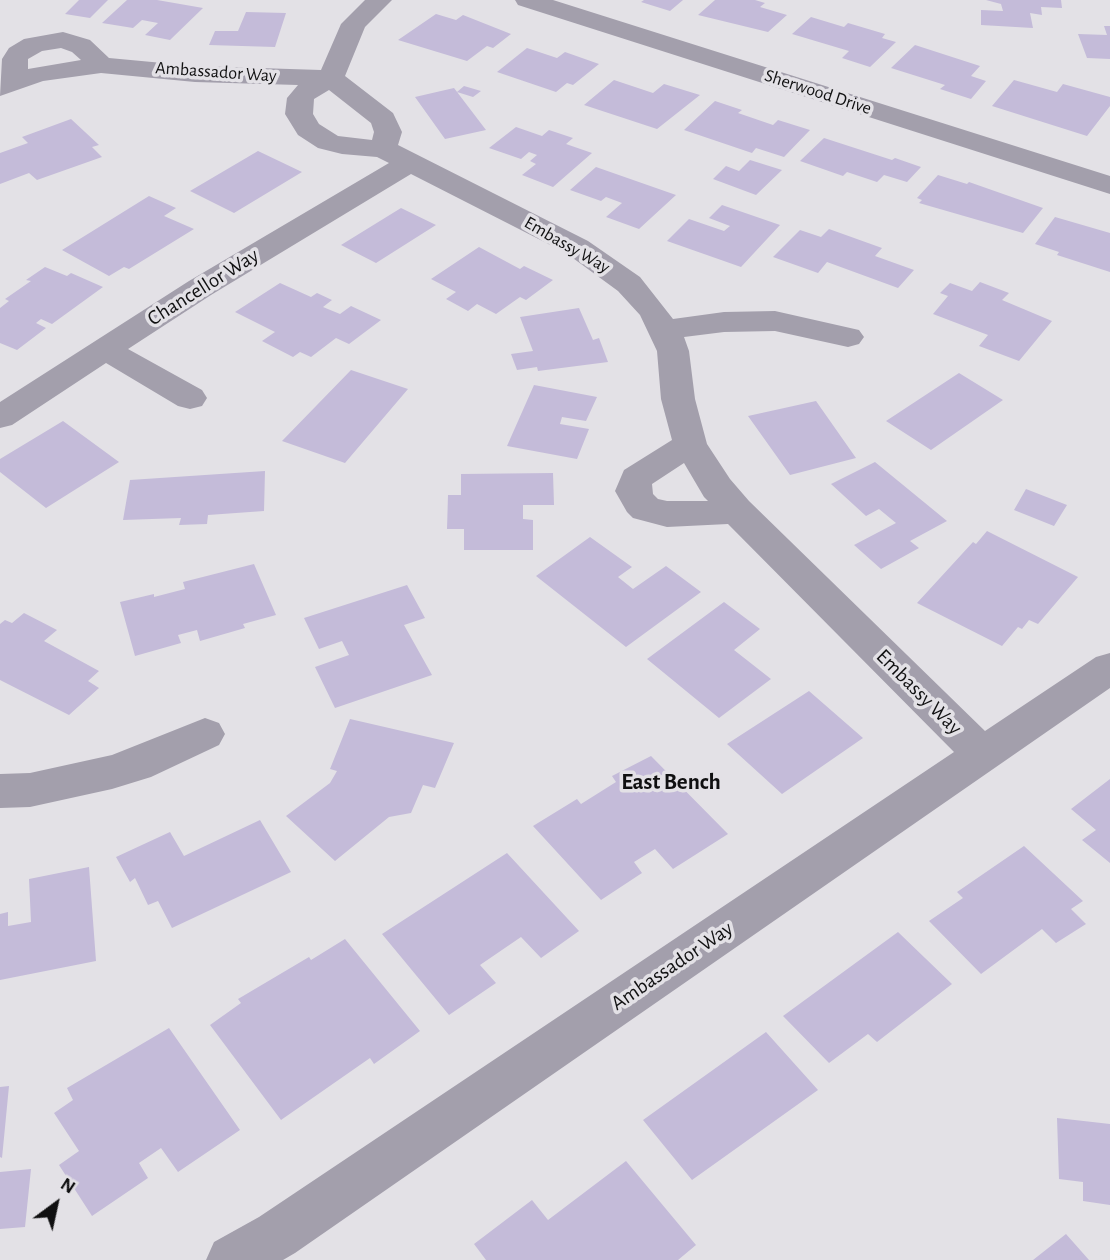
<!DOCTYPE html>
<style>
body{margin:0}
#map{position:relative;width:1110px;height:1260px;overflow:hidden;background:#e3e1e6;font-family:"Alegreya Sans",sans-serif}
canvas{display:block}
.north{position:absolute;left:21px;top:1169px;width:70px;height:70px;-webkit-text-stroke:5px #e3e1e6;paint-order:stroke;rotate:33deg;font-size:19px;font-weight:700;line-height:28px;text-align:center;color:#101011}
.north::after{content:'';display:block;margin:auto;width:24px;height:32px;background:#101011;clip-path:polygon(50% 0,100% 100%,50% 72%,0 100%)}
</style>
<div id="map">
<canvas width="1110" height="1260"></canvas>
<div class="north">N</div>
</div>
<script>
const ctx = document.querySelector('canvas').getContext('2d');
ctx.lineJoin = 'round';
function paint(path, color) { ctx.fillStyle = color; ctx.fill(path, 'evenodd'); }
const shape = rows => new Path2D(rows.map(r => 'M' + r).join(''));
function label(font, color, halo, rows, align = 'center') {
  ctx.font = font + ' "Alegreya Sans",sans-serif'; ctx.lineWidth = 7; ctx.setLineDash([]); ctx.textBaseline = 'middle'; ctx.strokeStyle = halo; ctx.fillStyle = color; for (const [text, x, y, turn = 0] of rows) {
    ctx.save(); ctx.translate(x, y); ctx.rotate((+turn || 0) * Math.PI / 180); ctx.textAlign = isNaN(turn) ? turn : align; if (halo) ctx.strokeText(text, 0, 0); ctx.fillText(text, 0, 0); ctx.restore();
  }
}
paint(shape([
 [79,0,108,0,90,18,65,14],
 [127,0,157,0,203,8,170,40,145,35,158,23,142,20,133,28,102,23],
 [644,0,683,0,670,11,641,2],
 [715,0,755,0,765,3,760,7,787,15,768,32,698,15],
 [986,0,1061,0,1062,8,1041,7,1042,15,1030,13,1033,28,981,25,981,10,1003,11,1001,4],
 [246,12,286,13,275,47,209,45,215,31,238,31],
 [436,14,456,20,463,15,511,34,493,48,487,46,467,61,398,40],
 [811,17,844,27,848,23,885,34,882,38,896,42,870,67,842,58,849,51,792,34],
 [1104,26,1110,26,1110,59,1087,58,1078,34,1107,35],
 [915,45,980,66,971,76,986,81,971,99,940,89,945,85,891,68],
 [527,48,557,58,565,52,599,64,573,85,567,83,556,92,497,72],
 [614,80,653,93,664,84,700,95,657,129,584,105],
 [1014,80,1057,92,1063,84,1110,97,1110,106,1087,136,992,106],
 [464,86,481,91,473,97,457,92],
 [454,88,486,130,445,139,415,97],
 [715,101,742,110,738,113,773,125,778,120,810,130,784,157,756,148,752,153,684,130],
 [71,119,99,145,92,147,102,157,37,180,29,173,0,184,0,153,28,143,22,137],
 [516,127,542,136,549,130,573,138,566,144,592,153,553,187,522,175,536,164,530,161,537,155,529,152,521,159,489,148],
 [824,138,892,160,895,158,921,167,907,182,884,175,877,182,847,172,843,176,800,161],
 [258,151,302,172,234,213,190,191],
 [750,160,782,170,756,195,713,179,726,166,739,171],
 [596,167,676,195,639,229,606,217,622,203,606,197,601,201,570,190],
 [938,175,967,184,969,182,1043,208,1023,233,919,203,922,200,917,198],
 [149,196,176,208,164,216,194,229,129,269,124,267,109,276,62,250],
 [722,205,780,225,741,267,667,241,689,219,724,231,730,226,709,218],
 [401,208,436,225,376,263,341,245],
 [1055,217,1110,233,1110,272,1057,255,1059,252,1035,244],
 [829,229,882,248,875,256,914,270,898,288,827,262,818,273,773,257,800,230,821,237],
 [479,247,520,269,524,266,553,280,526,300,520,297,496,314,477,304,468,311,446,299,456,292,431,279],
 [45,267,67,276,71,273,103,287,52,324,41,319,36,323,46,328,17,350,0,343,0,308,9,301,5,299,31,281,26,280],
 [980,282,1009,293,1002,300,1052,321,1019,361,979,346,988,335,933,314,948,296,940,293,950,283,972,291],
 [280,283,311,297,317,293,332,300,323,307,340,314,351,306,381,320,349,344,336,338,311,357,300,352,293,357,262,341,275,332,235,312],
 [579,308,593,340,599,338,608,362,538,371,537,367,517,370,511,354,533,351,520,317],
 [351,370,408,389,345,463,282,441],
 [959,373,1003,400,931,450,886,421],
 [534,385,597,397,586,421,562,417,560,424,589,429,577,459,507,446],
 [816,401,856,458,790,475,748,416],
 [63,421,119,462,46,508,0,472,0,459],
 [875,462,947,521,910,541,919,548,881,569,854,545,896,523,879,509,866,516,831,484],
 [265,471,264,511,208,515,207,524,179,525,181,518,123,520,130,480],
 [553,473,554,505,523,505,523,519,533,520,533,550,464,550,464,529,447,529,448,495,461,495,461,474],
 [1026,489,1067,505,1054,526,1014,510],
 [987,531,1078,577,1038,624,1029,620,1022,629,1018,627,1002,646,917,603,973,542,976,544],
 [590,537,632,567,618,577,633,589,666,566,701,592,626,647,536,576],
 [254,564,276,615,243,624,245,628,200,641,197,630,178,635,181,643,135,656,120,602,154,594,154,597,185,589,183,582],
 [407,585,425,618,404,625,432,675,335,708,315,667,349,655,342,641,319,649,304,618],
 [724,602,760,629,734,650,771,679,719,718,647,659],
 [24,613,57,630,44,641,99,671,88,681,99,688,69,715,0,680,0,624,5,620,12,623],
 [809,691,863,738,782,794,727,744],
 [350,719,454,743,435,788,423,785,411,813,389,817,335,861,286,816,330,783,337,771,330,769],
 [651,756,728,834,673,869,655,849,634,862,642,873,601,900,533,826,577,799,581,804,616,782,612,776],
 [1110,779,1110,863,1082,840,1096,830,1071,809],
 [260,820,291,872,172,928,158,901,148,905,135,878,130,882,116,857,170,832,184,856],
 [1024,846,1083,901,1071,909,1086,924,1056,943,1042,929,981,974,929,921,963,898,957,892],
 [507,853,579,931,541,958,521,937,480,965,496,983,449,1015,382,934],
 [89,867,96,961,0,980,0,914,8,912,8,926,31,922,29,879],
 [898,932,952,984,877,1042,868,1034,829,1063,783,1016],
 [345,939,420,1031,374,1064,370,1058,281,1120,210,1025,241,1003,238,999,309,957,311,960],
 [169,1028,240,1130,178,1172,161,1148,139,1163,148,1178,92,1216,59,1165,79,1151,54,1113,73,1100,67,1088],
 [766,1032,818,1090,692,1180,643,1120],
 [9,1086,2,1158,0,1157,0,1087],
 [1057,1118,1110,1124,1110,1205,1083,1201,1083,1182,1059,1179],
 [626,1161,696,1245,678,1260,486,1260,474,1244,532,1200,548,1220],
 [31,1169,25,1227,0,1229,0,1172],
 [1066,1234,1089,1260,1033,1260]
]), '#c4bbd9');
paint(shape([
 [365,0,392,0,365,27,345,76,393,113,402,132,398,145,588,241,640,277,673,319,724,312,775,311,859,330,864,337,859,344,848,347,775,331,724,332,684,337,689,351,695,399,707,444,730,479,749,501,985,731,1096,657,1110,653,1110,688,295,1253,283,1260,206,1260,214,1242,259,1217,954,752,728,524,667,527,633,518,627,512,615,491,624,470,672,440,661,399,657,351,640,315,618,291,566,253,411,174,211,295,128,349,202,390,207,398,202,406,190,409,178,406,106,363,12,425,0,428,0,402,189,281,389,163,377,157,342,154,318,148,298,135,285,114,287,98,298,85,195,82,101,73,43,81,0,96,2,59,9,48,24,39,63,32,90,40,109,58,195,66,321,70,341,24,365,0],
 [61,48,72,52,81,60,28,69,28,59,42,51,61,48],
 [329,90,371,123,374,132,372,140,338,136,319,124,313,114,314,99,329,90],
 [684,463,704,497,708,501,667,501,658,499,653,494,652,484,684,463],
 [515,0,553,0,1110,176,1110,194,518,5,515,0],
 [205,718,219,723,225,734,219,745,151,777,112,789,30,807,0,808,0,774,30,773,112,755,205,718]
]), '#a39fac');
label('18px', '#101011', '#e3e1e6', [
 ["Ambassador Way",216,72,4],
 ["Sherwood Drive",818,92,18],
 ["Embassy Way",567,245,30]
]);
label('21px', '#101011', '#e3e1e6', [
 ["Chancellor Way",203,287,-32],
 ["Embassy Way",919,692,45],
 ["Ambassador Way",672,966,-34]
]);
label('bold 23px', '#101011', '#e3e1e6', [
 ["East Bench",671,782]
]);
</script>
